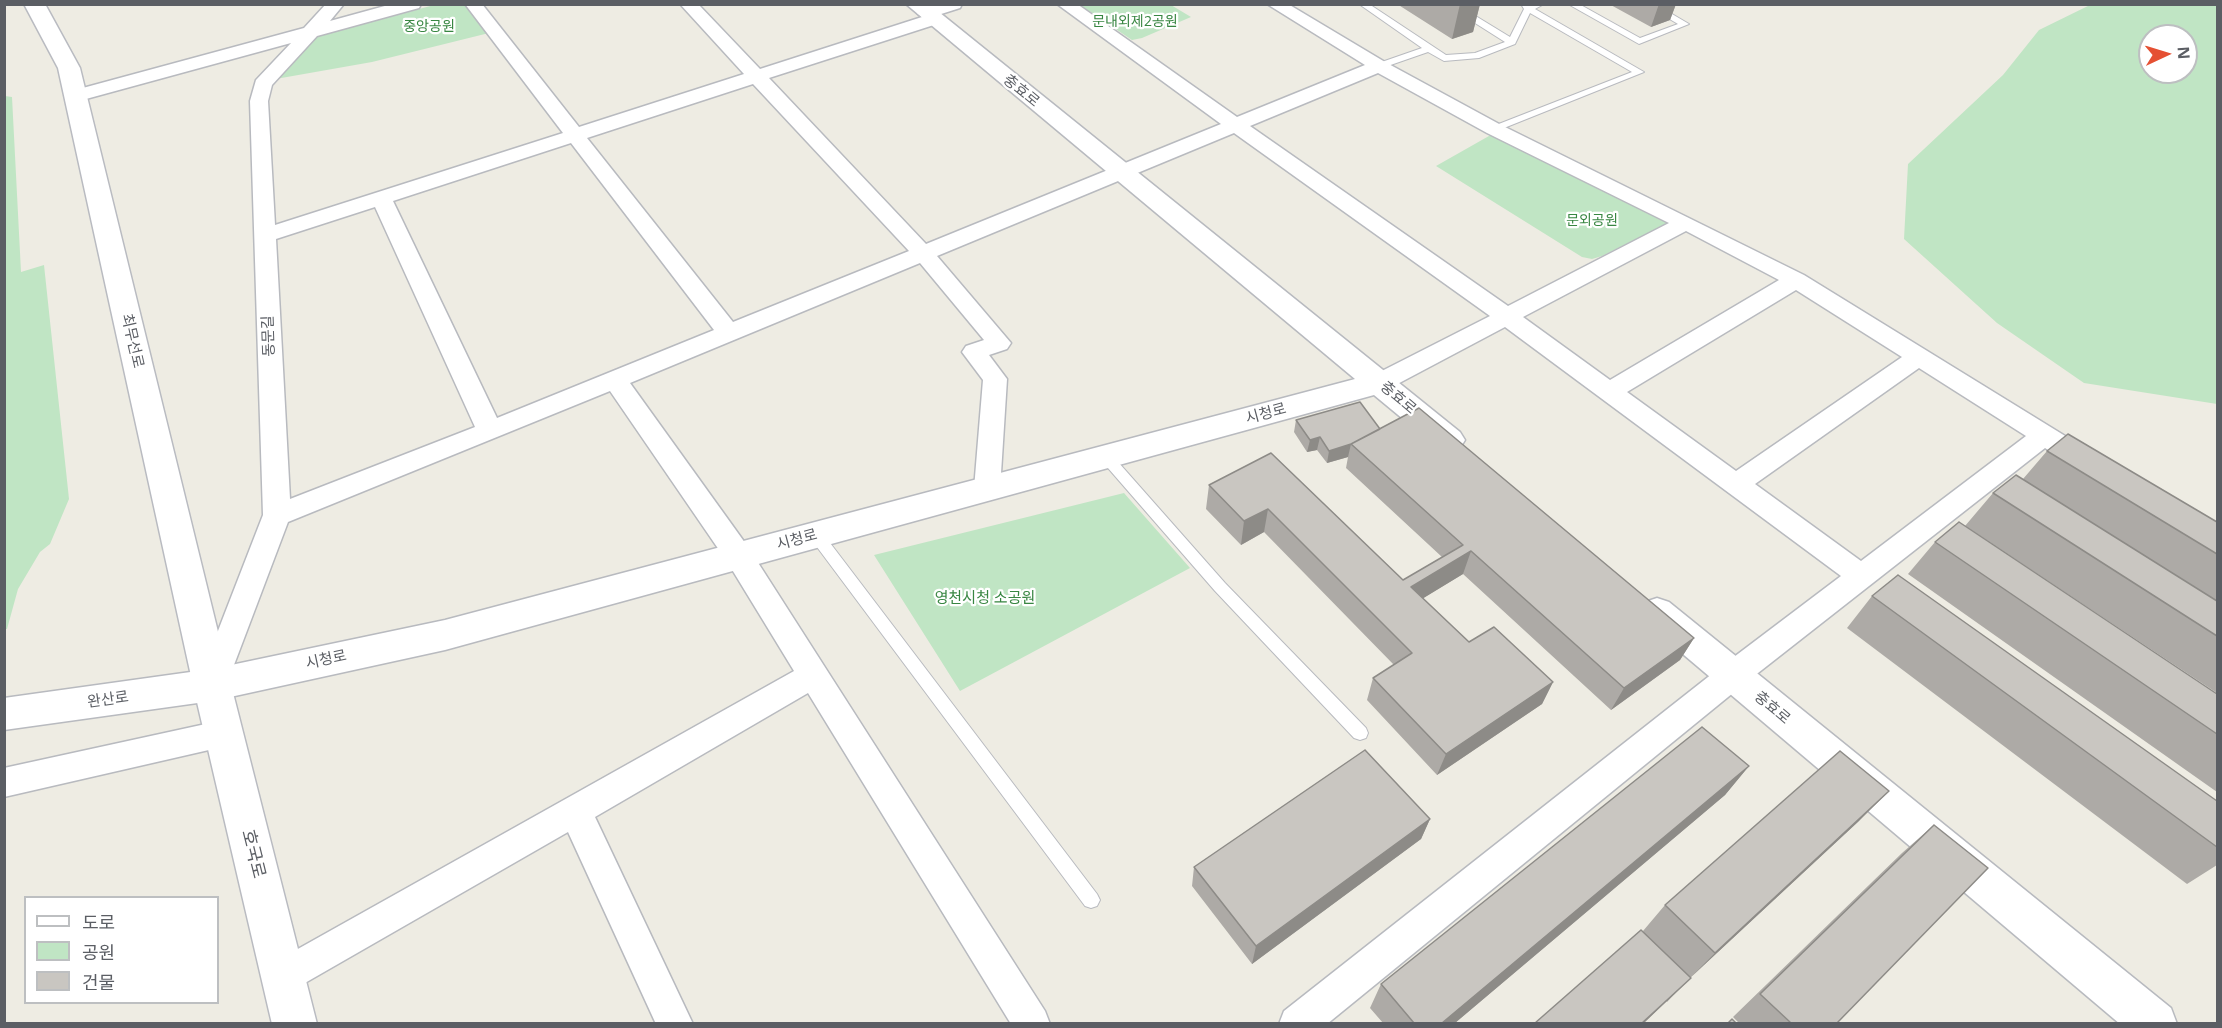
<!DOCTYPE html>
<meta charset="utf-8">
<style>
body{margin:0}
#map{position:relative;width:2222px;height:1028px;overflow:hidden;background:#eeece3;font-family:"Open Sans","Noto Sans KR",sans-serif}
canvas{display:block}
.frame{position:absolute;inset:0;border:6px solid #5b5e64;pointer-events:none}
.legend{position:absolute;left:24px;top:896px;width:195px;height:108px;box-sizing:border-box;background:#fff;border:2px solid #bdbfc1;margin:0;padding:8px 10px;list-style:none;font-size:18px;color:#5b5e64}
.legend li{display:flex;align-items:center;gap:12px;height:30px}
.legend b{width:30px;border:2px solid #bdbfc1}
.north{position:absolute;left:2138px;top:24px;width:60px;height:60px;box-sizing:border-box;background:#fff;border:2px solid #bdbfc1;border-radius:50%;rotate:86deg;font-size:16px;font-weight:700;line-height:24px;text-align:center;color:#5b5e64}
.north::after{content:'';display:block;margin:auto;width:21px;height:27px;background:#e55033;clip-path:polygon(50% 0,100% 100%,50% 72%,0 100%)}
</style>
<div id="map">
<canvas width="2222" height="1028"></canvas>
<div class="frame"></div>
<ul class="legend">
<li><b style="height:8px;background:#fff"></b>도로</li>
<li><b style="height:16px;background:#c0e5c4"></b>공원</li>
<li><b style="height:16px;background:#c9c6c1"></b>건물</li>
</ul>
<div class="north">N</div>
</div>
<script>
const ctx = document.querySelector('canvas').getContext('2d');
ctx.lineJoin = 'round';
function paint(path, color) { ctx.fillStyle = color; ctx.fill(path, 'evenodd'); }
const shape = rows => new Path2D(rows.map(r => 'M' + r).join(''));
function strokePath(path, color, width, dash) { ctx.strokeStyle = color; ctx.lineWidth = width; ctx.lineCap = dash ? 'butt' : 'round'; ctx.setLineDash(dash || []); ctx.stroke(path); }
function label(font, color, halo, rows, align = 'center') {
  ctx.font = font + ' "Open Sans","Noto Sans KR",sans-serif'; ctx.lineWidth = 4.5; ctx.setLineDash([]); ctx.textBaseline = 'middle'; ctx.strokeStyle = halo; ctx.fillStyle = color; for (const [text, x, y, turn = 0] of rows) {
    ctx.save(); ctx.translate(x, y); ctx.rotate((+turn || 0) * Math.PI / 180); ctx.textAlign = isNaN(turn) ? turn : align; if (halo) ctx.strokeText(text, 0, 0); ctx.fillText(text, 0, 0); ctx.restore();
  }
}
paint(shape([
 [2092,4,2217,5,2217,404,2084,383,1997,323,1904,239,1908,164,2003,75,2039,30],
 [2150,36,2186,36,2186,72,2150,72],
 [434,5,466,5,489,33,372,62,270,80,305,40],
 [1080,5,1171,5,1191,17,1142,38,1132,40],
 [5,96,12,97,21,272,44,265,69,499,50,544,40,552,18,589,7,629,5,629],
 [1496,132,1673,221,1602,256,1592,259,1582,257,1436,166],
 [1124,493,1190,568,960,691,874,555]
]), '#c0e5c4');
const service = shape([
 [1359,4,1369,4,1446,55,1475,53,1505,42,1445,4,1456,4,1510,37,1524,9,1521,4,1544,4,1535,9,1644,72,1494,132,1491,131,1491,127,1632,72,1530,13,1515,44,1479,58,1444,61,1428,52,1379,69,1376,68,1376,64,1422,48,1359,4],
 [1568,4,1579,4,1640,38,1678,24,1644,4,1655,4,1689,24,1639,44,1568,4],
 [1106,452,1111,454,1225,583,1366,728,1368,733,1366,738,1360,740,1354,738,1215,591,1101,460,1100,457,1101,454,1106,452],
 [816,530,821,531,1097,894,1100,900,1097,906,1091,908,1085,906,811,539,809,535,811,531,816,530]
]);
const minor = shape([
 [326,4,344,4,330,21,392,4,421,4,419,8,317,36,272,85,268,101,275,225,563,133,465,4,482,4,579,127,744,74,680,4,698,4,760,69,922,17,917,13,920,9,935,4,962,4,960,8,938,15,943,19,940,23,769,78,926,244,1221,124,1057,4,1077,4,1237,117,1365,65,1267,4,1288,4,1385,62,1501,125,1804,275,2096,455,2100,462,2096,469,2087,471,2078,469,2045,448,1744,684,1327,1024,1279,1024,1284,1011,1722,666,1841,576,1505,327,1388,389,1379,391,1370,389,1367,383,1370,377,1490,316,1234,133,937,256,1011,343,1007,349,989,355,1007,379,1000,489,996,496,987,499,978,496,974,489,983,380,962,352,966,346,984,340,920,263,630,383,748,547,1045,1011,1050,1024,1011,1024,808,693,595,817,693,1024,656,1024,568,832,284,995,271,990,266,977,271,964,794,671,728,563,610,391,288,522,223,694,212,698,201,694,197,685,263,515,250,101,256,80,291,43,75,102,68,100,66,96,68,92,304,28,326,4],
 [1378,73,1487,133,1669,223,1508,306,1250,126,1378,73],
 [753,84,909,251,733,322,587,138,753,84],
 [571,143,714,330,497,418,393,201,571,143],
 [375,207,475,427,290,499,276,239,375,207],
 [1686,231,1779,280,1610,380,1523,317,1686,231],
 [1796,290,1902,357,1736,471,1627,392,1796,290],
 [1919,368,2026,436,1861,561,1755,484,1919,368],
 [224,720,235,724,240,734,235,744,4,797,4,768,224,720]
]);
const tertiary = shape([
 [906,4,929,4,1460,432,1465,440,1460,448,1449,451,1438,448,1374,395,445,650,212,701,4,730,4,698,212,669,445,620,1355,379,906,4],
 [1657,598,1669,602,2171,1008,2177,1024,2120,1024,1645,622,1639,612,1645,602,1657,598]
]);
const secondary = shape([
 [24,4,45,4,80,68,231,685,317,1024,272,1024,193,685,58,68,24,4]
]);
strokePath(service, '#b8babf', 2);
strokePath(minor, '#b8babf', 3);
strokePath(tertiary, '#b8babf', 3);
strokePath(secondary, '#b9bbc1', 3);
paint(service, '#fff');
paint(minor, '#fff');
paint(tertiary, '#fff');
paint(secondary, '#fff');
paint(shape([
 [1397,4,1480,4,1473,32,1452,39],
 [1609,4,1676,4,1670,20,1651,27],
 [1296,420,1380,429,1694,638,1680,660,1611,710,1463,574,1423,598,1469,642,1553,682,1542,704,1437,775,1367,700,1373,678,1394,665,1264,532,1241,545,1206,509,1209,485,1271,453,1403,580,1442,557,1346,468,1348,457,1327,463,1317,450,1307,452,1294,432],
 [2047,451,2217,522,2217,693,1965,526,1993,493,2023,479],
 [1935,542,2217,694,2217,792,1908,574],
 [1872,596,2217,801,2217,865,2187,884,1847,628],
 [1749,766,1725,795,1455,1023,1383,1023,1370,1008,1381,984],
 [1430,819,1421,839,1252,964,1192,886,1194,867],
 [1860,820,1690,978,1667,1002,1643,931,1665,905],
 [1934,825,1837,1023,1739,1023,1733,1017,1902,853]
]), '#adaaa6');
paint(shape([
 [1460,4,1480,4,1473,32,1452,39],
 [1659,4,1676,4,1670,20,1651,27],
 [1320,437,1317,450,1307,452,1310,440],
 [1351,444,1348,457,1327,463,1329,451],
 [1268,509,1264,532,1241,545,1244,521],
 [1471,551,1463,574,1404,610,1411,587],
 [1694,638,1680,660,1611,710,1624,688],
 [1553,682,1542,704,1437,775,1446,754],
 [1749,766,1725,795,1455,1023,1442,1023],
 [1889,791,1860,820,1690,978,1715,953],
 [1430,819,1421,839,1252,964,1256,946],
 [1691,978,1644,1023,1642,1023]
]), '#8d8b87');
const building = shape([
 [1360,402,1380,429,1351,444,1329,451,1320,437,1310,440,1296,420,1360,402],
 [1419,408,1694,638,1624,688,1471,551,1411,587,1469,642,1494,627,1553,682,1446,754,1373,678,1412,653,1268,509,1244,521,1209,485,1271,453,1403,580,1463,545,1351,444,1419,408],
 [2068,434,2217,522,2217,554,2047,451,2068,434],
 [2016,475,2217,601,2217,636,1993,493,2016,475],
 [1959,522,2217,694,2217,734,1935,542,1959,522],
 [1898,575,2217,801,2217,847,1872,596,1898,575],
 [1702,727,1749,766,1442,1023,1414,1023,1381,984,1702,727],
 [1365,750,1430,819,1256,946,1194,867,1365,750],
 [1840,751,1889,791,1715,953,1665,905,1840,751],
 [1934,825,1988,868,1837,1023,1791,1023,1760,994,1934,825],
 [1641,930,1691,978,1642,1023,1535,1023,1641,930],
 [1732,1019,1736,1023,1728,1023,1732,1019]
]);
paint(building, '#c9c6c1');
strokePath(building, '#8d8b87', 1.5);
label('14px', '#388642', '#fff', [
 ["문내외제2공원",1135,22],
 ["중앙공원",429,27],
 ["문외공원",1592,221]
]);
label('15px', '#5b5e64', '#fff', [
 ["충효로",1021,91,39],
 ["동문길",269,336,-92],
 ["최무선로",132,341,77],
 ["충효로",1398,398,40],
 ["시청로",1266,414,-15],
 ["시청로",797,540,-15],
 ["시청로",326,660,-12],
 ["완산로",108,700,-8],
 ["충효로",1772,708,40]
]);
label('15px', '#388642', '#fff', [
 ["영천시청 소공원",985,599]
]);
label('18px', '#5b5e64', '#fff', [
 ["호국로",253,854,76]
]);
</script>
